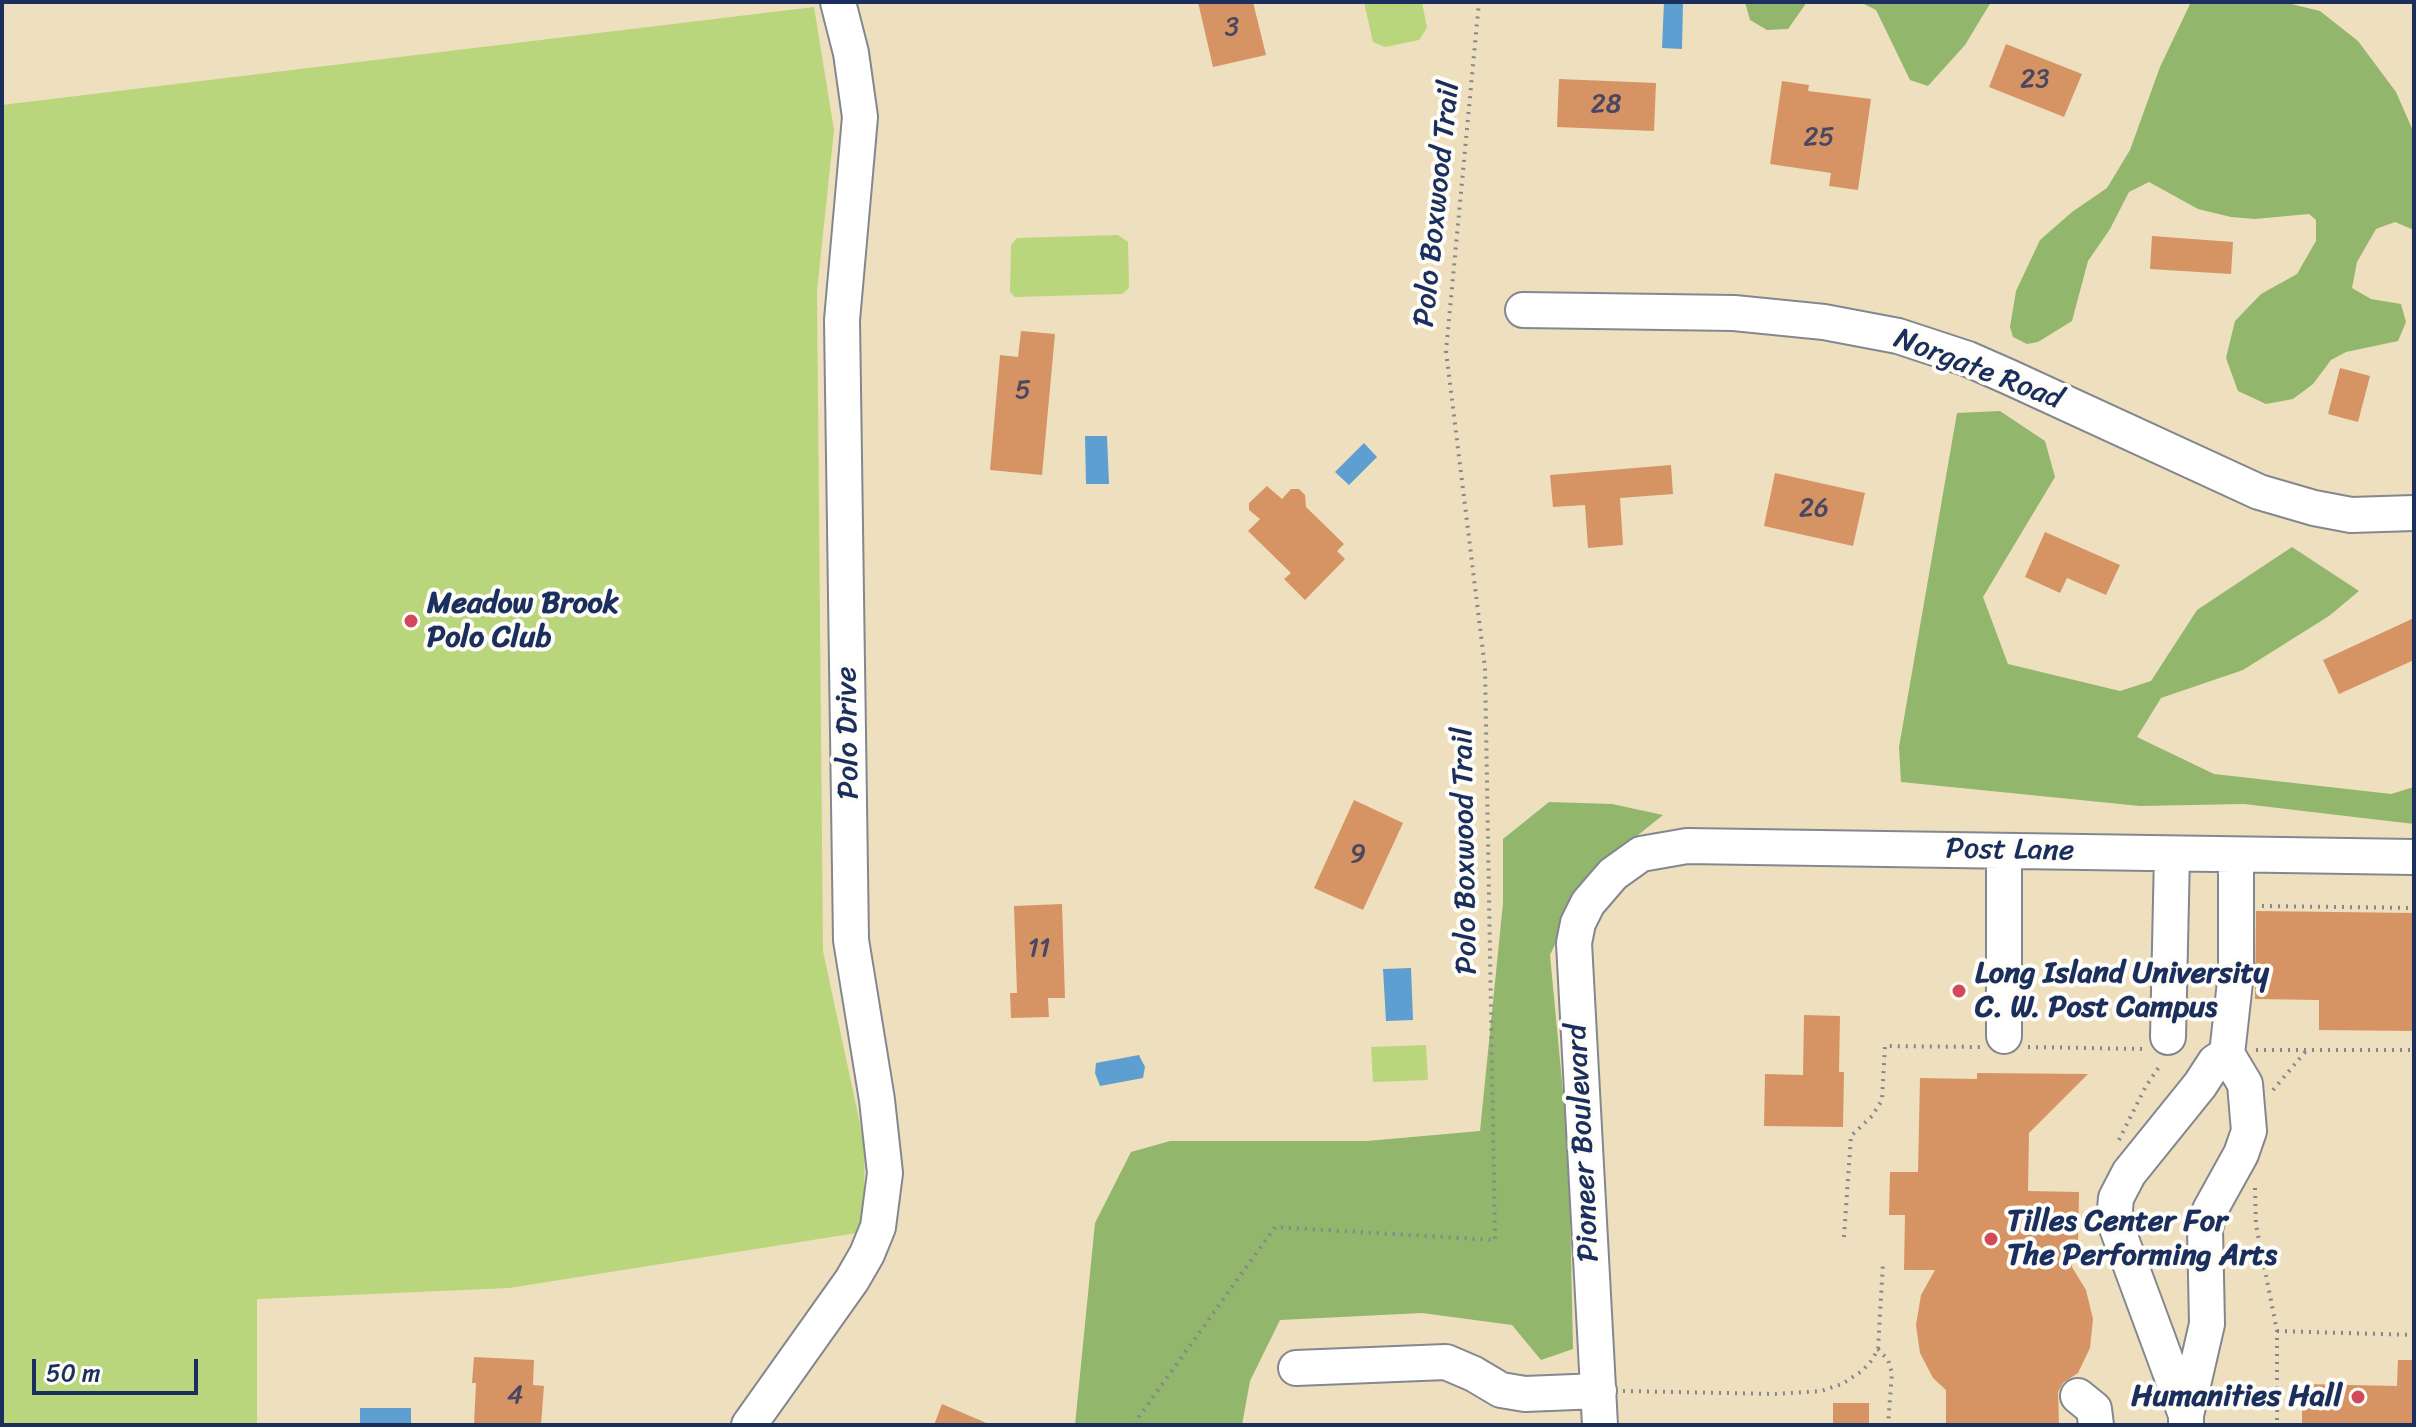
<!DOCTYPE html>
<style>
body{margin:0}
#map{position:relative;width:2416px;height:1427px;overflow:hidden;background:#eedfbe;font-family:Sriracha,sans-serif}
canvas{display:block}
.frame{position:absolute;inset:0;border:4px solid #1b2f5e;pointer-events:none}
.scale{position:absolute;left:32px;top:1359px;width:166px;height:36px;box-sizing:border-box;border:4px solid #1b2f5e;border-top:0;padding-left:10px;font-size:24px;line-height:28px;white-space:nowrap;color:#1b2f5e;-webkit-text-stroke:6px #fdfcf7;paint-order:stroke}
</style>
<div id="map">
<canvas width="2416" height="1427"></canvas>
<div class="frame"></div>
<div class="scale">50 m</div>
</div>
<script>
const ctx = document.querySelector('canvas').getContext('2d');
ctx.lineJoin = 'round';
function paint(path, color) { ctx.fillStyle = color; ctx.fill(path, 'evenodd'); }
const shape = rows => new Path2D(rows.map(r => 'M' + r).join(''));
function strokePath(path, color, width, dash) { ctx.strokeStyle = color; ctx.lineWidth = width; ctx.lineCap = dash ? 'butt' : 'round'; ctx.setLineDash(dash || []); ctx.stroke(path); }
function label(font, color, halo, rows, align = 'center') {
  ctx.font = font + ' Sriracha,sans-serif'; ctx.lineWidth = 8; ctx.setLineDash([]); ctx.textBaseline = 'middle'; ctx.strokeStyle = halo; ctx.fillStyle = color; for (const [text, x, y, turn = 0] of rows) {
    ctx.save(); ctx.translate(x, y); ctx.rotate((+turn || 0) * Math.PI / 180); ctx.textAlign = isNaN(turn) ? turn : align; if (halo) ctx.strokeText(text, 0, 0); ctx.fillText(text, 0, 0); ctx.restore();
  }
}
paint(shape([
 [1364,2,1422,2,1427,28,1419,40,1385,47,1373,42],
 [814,7,834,130,817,291,823,951,865,1147,863,1232,509,1288,257,1299,257,1425,2,1425,2,105],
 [1118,235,1128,242,1129,288,1122,294,1015,297,1010,292,1011,245,1017,238],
 [1426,1045,1428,1080,1373,1082,1371,1047]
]), '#b9d67c');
paint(shape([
 [1745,2,1807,2,1788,29,1767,30,1750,20],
 [1860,2,1991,2,1965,45,1928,86,1910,80,1876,10],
 [2191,2,2283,2,2320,11,2358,41,2396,92,2414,133,2414,230,2395,222,2376,229,2357,262,2352,288,2371,299,2401,304,2406,322,2398,341,2346,352,2331,360,2313,384,2293,399,2266,404,2238,391,2226,358,2235,321,2261,294,2297,274,2316,241,2316,220,2309,214,2255,219,2231,217,2198,209,2149,182,2129,192,2110,229,2088,261,2072,321,2038,342,2027,344,2013,337,2010,327,2016,291,2040,240,2072,212,2107,188,2130,150,2160,67],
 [2000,411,2045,441,2055,477,1983,597,2008,664,2120,691,2151,681,2197,610,2292,547,2359,591,2329,616,2243,670,2161,698,2137,737,2214,774,2391,794,2414,787,2414,824,2244,804,2140,806,1901,782,1899,747,1957,413],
 [1549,802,1612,804,1663,815,1587,876,1550,955,1569,1156,1573,1349,1541,1360,1512,1325,1422,1313,1280,1320,1250,1381,1242,1425,1075,1425,1095,1223,1131,1152,1170,1141,1367,1141,1480,1131,1503,903,1503,839]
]), '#92b76c');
paint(shape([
 [1664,2,1683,2,1682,49,1662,48],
 [1085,436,1107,436,1109,484,1086,484],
 [1364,443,1377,457,1349,485,1335,472],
 [1411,968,1413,1020,1386,1021,1383,969],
 [1139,1055,1145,1067,1143,1078,1100,1086,1095,1073,1096,1063],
 [360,1408,411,1408,411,1425,360,1425]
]), '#5e9fd1');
paint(shape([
 [1198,2,1253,2,1266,55,1213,67],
 [2006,44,2082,74,2064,117,1989,87],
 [1559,79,1656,83,1654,131,1557,127],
 [1782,81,1809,85,1808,91,1871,99,1858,190,1829,186,1831,173,1770,164],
 [2152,236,2233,242,2231,274,2150,269],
 [1021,331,1055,334,1042,475,990,470,1000,355,1018,357],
 [2340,368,2370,376,2358,422,2328,414],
 [1671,465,1673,494,1620,498,1623,545,1588,548,1585,505,1553,507,1550,475],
 [1775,473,1865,493,1853,546,1764,526],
 [1267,486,1282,499,1291,489,1299,489,1305,495,1306,507,1344,544,1337,551,1345,559,1305,600,1284,579,1291,573,1248,531,1260,519,1249,510,1249,503],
 [2045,532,2120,565,2106,595,2067,578,2060,593,2025,577],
 [2414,618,2414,660,2339,694,2323,660],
 [1354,800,1403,823,1363,910,1314,888],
 [1062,904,1065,998,1048,998,1049,1017,1011,1018,1010,993,1017,993,1014,906],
 [2256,911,2414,913,2414,1031,2319,1030,2319,1000,2255,999],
 [1804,1015,1840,1016,1839,1072,1844,1072,1843,1127,1764,1126,1765,1074,1803,1075],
 [1977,1073,2088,1074,2029,1133,2028,1191,2079,1192,2078,1244,2073,1244,2072,1267,2086,1290,2093,1319,2090,1348,2078,1373,2063,1383,2058,1392,2059,1425,1946,1425,1946,1390,1933,1378,1920,1353,1916,1325,1921,1295,1935,1270,1904,1270,1905,1215,1889,1215,1890,1172,1918,1172,1920,1078,1977,1079],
 [474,1357,534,1360,533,1385,544,1386,541,1425,474,1425,476,1383,472,1383],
 [2398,1360,2414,1360,2414,1425,2302,1425,2302,1384,2397,1386],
 [1833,1403,1869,1403,1869,1425,1833,1425],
 [942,1404,991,1425,934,1425]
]), '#d69464');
const minor = shape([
 [1523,310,1734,313,1824,322,1898,336,1968,359,2009,377,2259,492,2314,508,2351,515,2414,513],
 [2004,851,2004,1036],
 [2168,1037,2172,854],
 [1296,1368,1446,1362,1474,1374,1501,1390,1525,1394,1599,1391],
 [2078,1396,2094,1409,2096,1425],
 [2186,1415,2114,1220,2116,1198,2129,1173,2200,1085,2215,1062,2227,1054],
 [749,1425,852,1280,867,1254,878,1227,885,1173,877,1100,851,940,842,320,860,117,851,53,838,2],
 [1600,1425,1574,943,1578,923,1588,903,1613,874,1641,854,1687,846,2414,857],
 [2186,1425,2186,1415,2207,1324,2205,1229,2210,1210,2241,1154,2249,1131,2245,1084,2227,1054,2236,973,2236,855]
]);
strokePath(minor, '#84878e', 38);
strokePath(shape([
 [2262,906,2414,908],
 [2028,1047,2144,1049],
 [2256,1050,2414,1050],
 [2273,1090,2306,1051],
 [2119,1140,2146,1086,2161,1064],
 [2255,1188,2256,1225,2277,1331,2277,1425],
 [1844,1237,1851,1136,1872,1116,1882,1100,1885,1046,1980,1047],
 [2277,1331,2414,1335],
 [1878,1349,1888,1360,1892,1373,1888,1425],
 [1623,1391,1775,1394,1821,1391,1842,1384,1862,1371,1872,1360,1878,1349,1883,1263],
 [1137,1425,1138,1418,1275,1227,1495,1240,1485,668,1446,351,1479,2]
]), '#84878e', 4, [2, 6]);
strokePath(minor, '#fff', 34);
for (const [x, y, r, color] of [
 [411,621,8,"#d1495b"],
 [1959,991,8,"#d1495b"],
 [1991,1239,8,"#d1495b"],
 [2358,1397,8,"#d1495b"]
]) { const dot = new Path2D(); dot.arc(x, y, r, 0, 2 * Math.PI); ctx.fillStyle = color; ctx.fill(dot); strokePath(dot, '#fdfcf7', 3); }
label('26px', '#4a4860', null, [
 ["3",1232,28],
 ["23",2035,80],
 ["28",1606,105],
 ["25",1819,138],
 ["5",1023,391],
 ["26",1814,509],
 ["9",1358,855],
 ["11",1039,949],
 ["4",515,1396]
]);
label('30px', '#1b2f5e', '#fdfcf7', [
 ["Polo Boxwood Trail",1438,204,-84],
 ["Norgate Road",1978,370,21],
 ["Polo Drive",849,733,-91],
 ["Polo Boxwood Trail",1466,851,-91],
 ["Post Lane",2010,851,1],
 ["Pioneer Boulevard",1584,1143,-93]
]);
label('bold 30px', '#1b2f5e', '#fdfcf7', [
 ["Meadow Brook",427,604],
 ["Polo Club",427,638],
 ["Long Island University",1975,974],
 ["C. W. Post Campus",1975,1008],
 ["Tilles Center For",2007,1222],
 ["The Performing Arts",2007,1256],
 ["Humanities Hall",2342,1397,"right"]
], 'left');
</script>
